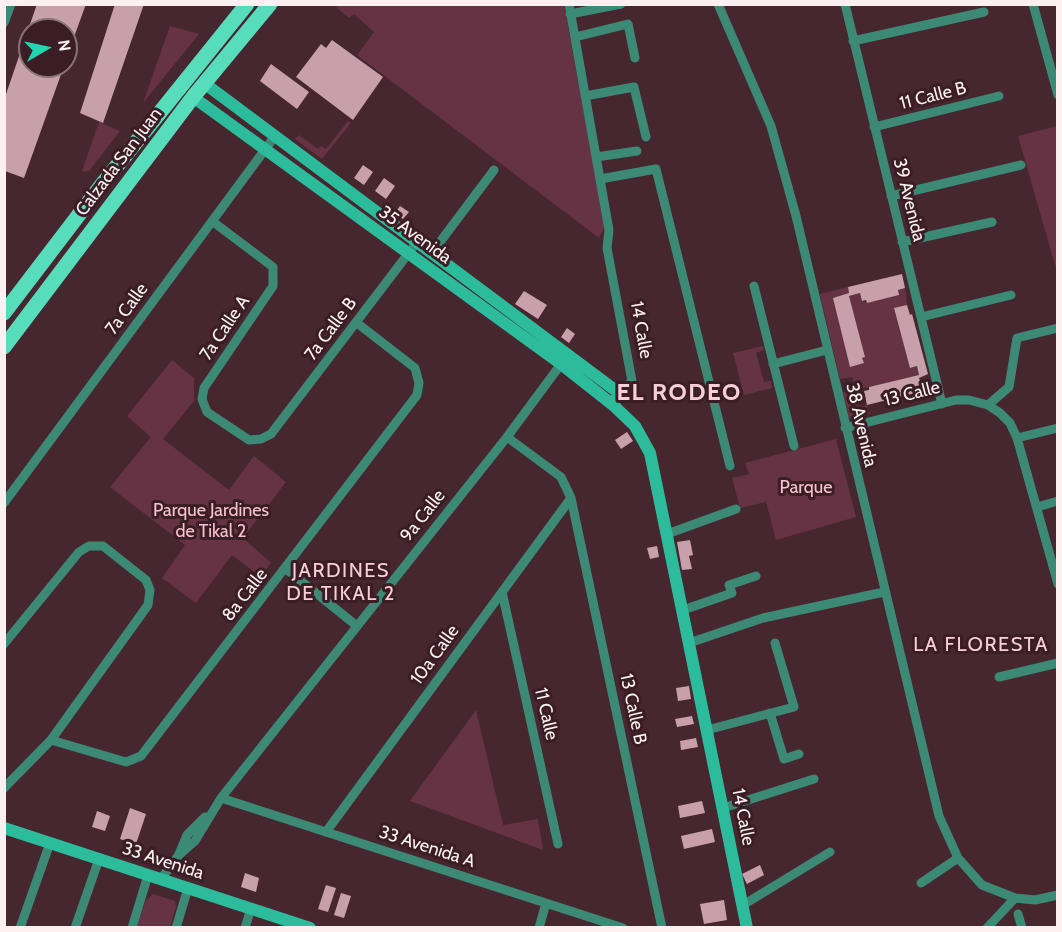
<!DOCTYPE html>
<style>
body{margin:0}
#map{position:relative;width:1062px;height:932px;overflow:hidden;background:#462730;font-family:Cabin,sans-serif}
canvas{display:block}
.frame{position:absolute;inset:0;border:6px solid #fcf0f3;pointer-events:none}
.north{position:absolute;left:18px;top:18px;width:60px;height:60px;box-sizing:border-box;background:#3b1d26;border:2px solid #887178;border-radius:50%;rotate:81deg;font-size:16px;font-weight:700;line-height:24px;text-align:center;color:#fcf0f3}
.north::after{content:'';display:block;margin:auto;width:21px;height:27px;background:#20d5b0;clip-path:polygon(50% 0,100% 100%,50% 72%,0 100%)}
</style>
<div id="map">
<canvas width="1062" height="932"></canvas>
<div class="frame"></div>
<div class="north">N</div>
</div>
<script>
const ctx = document.querySelector('canvas').getContext('2d');
ctx.lineJoin = 'round';
function paint(path, color) { ctx.fillStyle = color; ctx.fill(path, 'evenodd'); }
const shape = rows => new Path2D(rows.map(r => 'M' + r).join(''));
function strokePath(path, color, width, dash) { ctx.strokeStyle = color; ctx.lineWidth = width; ctx.lineCap = dash ? 'butt' : 'round'; ctx.setLineDash(dash || []); ctx.stroke(path); }
function label(font, color, halo, rows, align = 'center') {
  ctx.font = font + ' Cabin,sans-serif'; ctx.lineWidth = 6; ctx.setLineDash([]); ctx.textBaseline = 'middle'; ctx.strokeStyle = halo; ctx.fillStyle = color; for (const [text, x, y, turn = 0] of rows) {
    ctx.save(); ctx.translate(x, y); ctx.rotate((+turn || 0) * Math.PI / 180); ctx.textAlign = isNaN(turn) ? turn : align; if (halo) ctx.strokeText(text, 0, 0); ctx.fillText(text, 0, 0); ctx.restore();
  }
}
paint(shape([
 [334,5,564,5,605,227,599,238,357,55,374,32,354,14,349,18],
 [170,26,199,34,143,103],
 [348,121,351,123,322,159,295,139,299,135,318,149,321,146,326,149],
 [99,122,120,131,89,171,84,172,82,171],
 [1057,126,1058,126,1057,272,1018,136],
 [848,287,849,293,833,298,863,363,862,358,865,357,849,296,860,293,862,301,867,303,899,295,898,290,905,288,907,305,894,309,910,368,917,366,919,375,855,390,859,407,867,405,870,414,849,418,843,392,855,390,852,377,840,379,820,294],
 [763,346,764,350,756,353,764,382,771,381,772,388,744,395,733,353],
 [172,360,194,378,194,401,163,439,229,490,254,456,286,482,243,538,271,563,261,577,232,555,196,603,162,578,185,545,110,487,151,437,127,416],
 [836,439,856,517,776,540,766,502,740,508,732,478,749,474,745,463],
 [476,710,503,825,538,819,543,850,410,801],
 [153,894,175,901,176,907,170,927,137,927,146,900]
]), '#634');
paint(shape([
 [37,4,86,4,66,59,66,30,30,30,30,66,64,66,24,178,5,171,5,97],
 [115,4,144,4,103,123,80,113],
 [332,40,383,77,353,120,296,77,321,44,326,48],
 [271,64,309,92,297,109,260,81],
 [363,165,373,172,364,185,354,178],
 [384,178,395,186,386,199,375,191],
 [400,206,409,212,403,219,395,213],
 [902,274,905,288,898,290,899,295,867,303,866,300,862,301,860,293,849,296,865,357,862,358,864,363,850,367,833,298,849,293,848,287],
 [524,291,547,305,538,319,515,304],
 [907,305,910,315,912,314,928,374,919,378,923,391,867,405,864,391,869,390,869,387,919,375,917,366,910,368,894,308],
 [567,328,575,334,569,343,561,337],
 [627,432,633,441,621,449,615,440],
 [690,540,693,555,689,556,692,569,682,570,677,542],
 [657,546,659,557,650,559,647,548],
 [689,686,691,699,678,701,676,688],
 [692,716,694,724,677,727,675,719],
 [696,738,698,747,681,750,680,741],
 [702,801,705,813,680,818,678,806],
 [130,808,146,814,136,844,120,839],
 [97,811,110,816,105,831,92,827],
 [712,829,715,842,684,849,681,836],
 [760,865,764,875,747,884,742,874],
 [245,873,259,878,256,892,241,887],
 [326,885,336,888,328,912,318,909],
 [341,893,351,896,344,918,334,915],
 [724,900,727,920,704,924,700,904]
]), '#c8a0ab');
strokePath(shape([
 [569,4,609,230,607,248,632,381,619,393],
 [718,4,771,126,796,216,939,816,958,858,982,885,1015,898,1035,900,1058,895],
 [845,4,942,404],
 [1033,4,1058,95],
 [570,14,621,4],
 [4,23,11,4],
 [575,37,628,24,635,58],
 [853,41,984,12],
 [585,96,634,87,646,137],
 [874,127,999,96],
 [596,157,637,151],
 [600,179,656,169,730,466],
 [891,196,1021,165],
 [212,221,273,267,273,286,204,388,202,399,207,412,249,440,261,439,271,434,417,242],
 [902,242,992,222],
 [431,254,494,170],
 [754,286,794,446],
 [921,317,1011,295],
 [773,364,827,350],
 [988,405,1009,387,1017,338,1058,328],
 [845,428,956,400,969,400,988,405,1000,413,1010,423,1017,438,1058,584],
 [507,437,561,477,571,498,662,928],
 [1017,438,1058,428],
 [4,503,275,136],
 [1037,507,1058,501],
 [667,534,736,509],
 [286,569,357,626],
 [502,592,558,844],
 [683,610,732,593,729,585,756,576],
 [689,643,763,618,884,592],
 [4,644,79,552,89,546,103,546,146,580,150,590,148,605,51,740,4,788],
 [999,677,1058,663],
 [770,713,784,759,799,754],
 [707,730,794,707,775,643],
 [51,740,126,762,141,756,417,395,419,383,415,368,357,323],
 [221,798,623,928],
 [723,808,814,779],
 [326,832,571,498],
 [179,854,187,835,205,817],
 [161,879,178,856,195,841,221,798,507,437,564,360],
 [921,883,958,858],
 [743,905,830,852],
 [1018,914,1022,928],
 [20,928,50,843],
 [75,928,99,859],
 [132,928,148,875],
 [176,928,188,888],
 [245,928,251,908],
 [539,928,546,903],
 [987,928,1015,898]
]), '#3c8a76', 9);
strokePath(shape([
 [204,83,619,393,613,405],
 [193,97,561,364,613,405,635,426,650,453,747,928],
 [4,828,310,928]
]), '#2cbc9c', 12);
strokePath(shape([
 [4,313,100,187,247,4],
 [4,347,193,97,270,4]
]), '#57ddbc', 15);
label('18px', '#fcf0f3', '#3b1d26', [
 ["11 Calle B",933,96,-14],
 ["Calzada San Juan",119,162,-53],
 ["39 Avenida",909,200,76],
 ["35 Avenida",415,235,36],
 ["7a Calle",127,309,-54],
 ["7a Calle A",225,328,-56],
 ["7a Calle B",331,329,-53],
 ["14 Calle",641,330,80],
 ["13 Calle",912,394,-14],
 ["38 Avenida",861,425,77],
 ["9a Calle",423,516,-52],
 ["8a Calle",245,595,-52],
 ["10a Calle",435,655,-54],
 ["13 Calle B",633,709,78],
 ["11 Calle",546,714,77],
 ["14 Calle",743,817,79],
 ["33 Avenida A",427,847,18],
 ["33 Avenida",163,861,18]
]);
label('18px', '#f6c2d0', '#3b1d26', [
 ["Parque",806,488],
 ["Parque Jardines",211,511],
 ["de Tikal 2",211,532]
]);
ctx.letterSpacing = '1.5px';
label('20px', '#f8ced9', '#3b1d26', [
 ["JARDINES",341,571],
 ["DE TIKAL 2",341,594],
 ["LA FLORESTA",981,645]
]);
ctx.letterSpacing = '0px';
ctx.letterSpacing = '1.5px';
label('bold 24px', '#f8ced9', '#3b1d26', [
 ["EL RODEO",679,393]
]);
ctx.letterSpacing = '0px';
</script>
